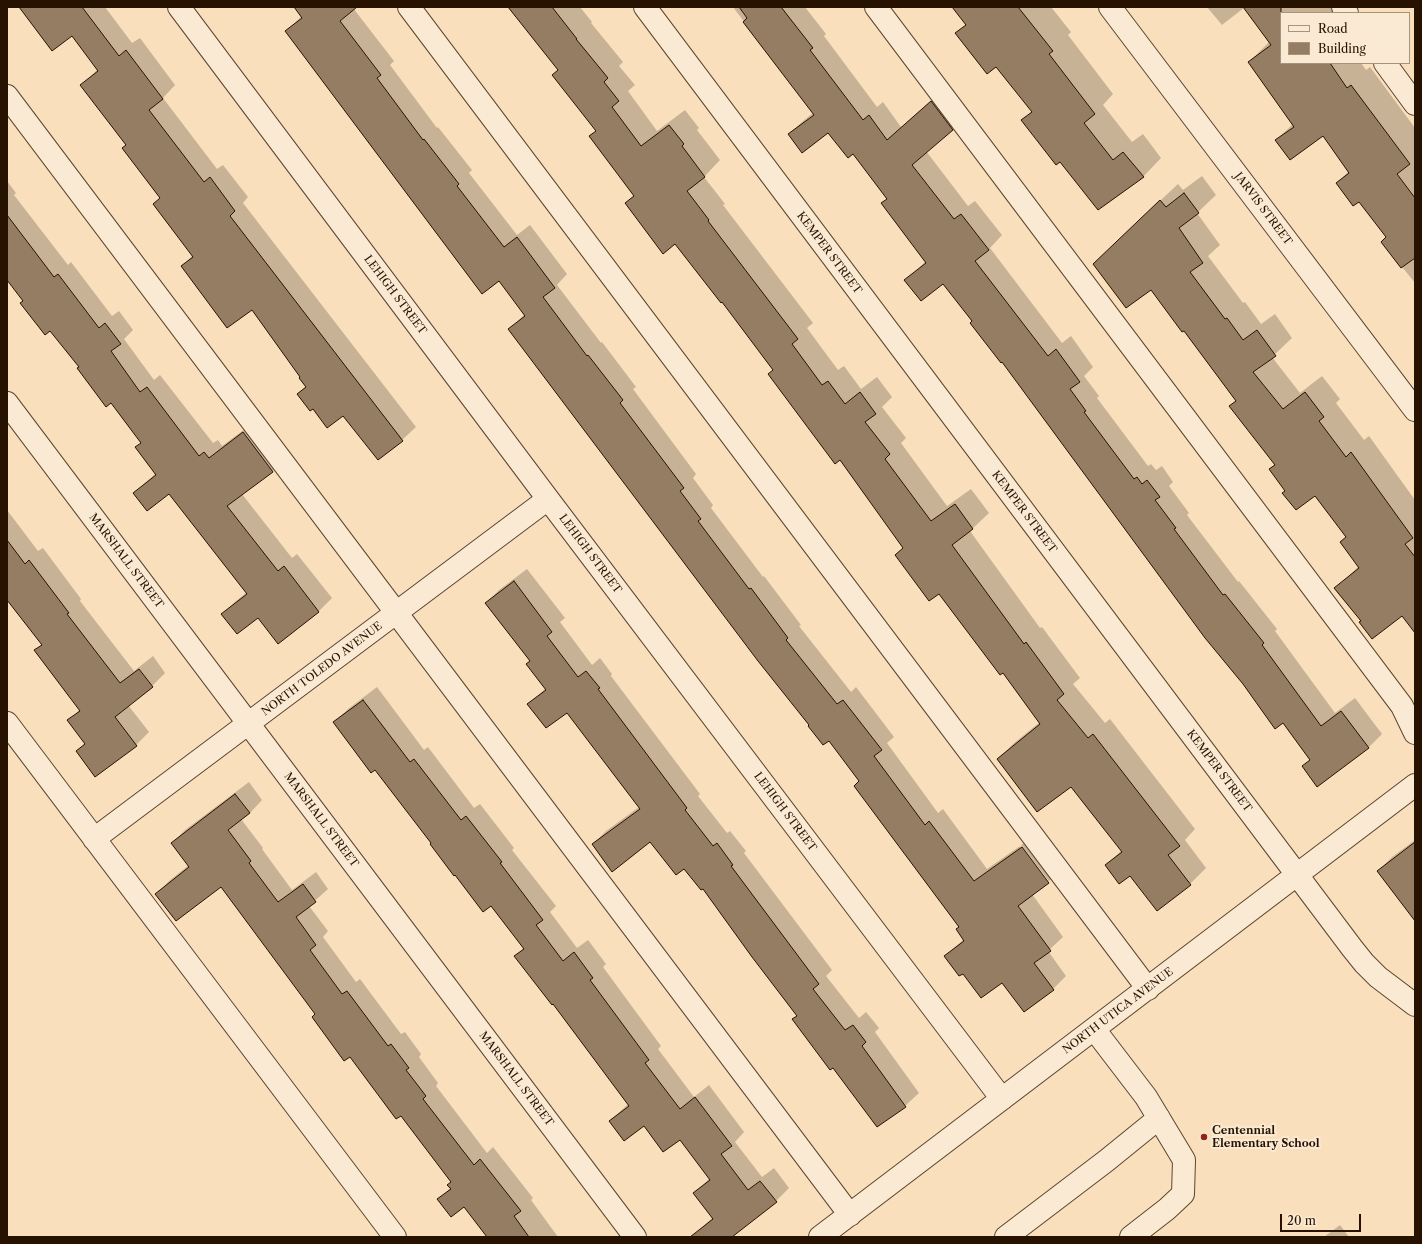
<!DOCTYPE html>
<style>
body{margin:0}
#map{position:relative;width:1422px;height:1244px;overflow:hidden;background:#f9dfbc;font-family:"Libre Caslon Text",serif}
canvas{display:block}
.frame{position:absolute;inset:0;border:8px solid #271200;pointer-events:none}
.legend{position:absolute;left:1280px;top:12px;width:130px;height:52px;box-sizing:border-box;background:#fbead3;border:1px solid #a6947f;margin:0;padding:5px 7px;list-style:none;font-size:12px;color:#271200}
.legend li{display:flex;align-items:center;gap:8px;height:20px}
.legend b{width:20px;border:1px solid #a6947f}
.scale{position:absolute;left:1280px;top:1214px;width:81px;height:18px;box-sizing:border-box;border:2px solid #271200;border-top:0;padding-left:5px;font-size:12px;line-height:14px;white-space:nowrap;color:#271200;-webkit-text-stroke:3px #fbead3;paint-order:stroke}
</style>
<div id="map">
<canvas width="1422" height="1244"></canvas>
<div class="frame"></div>
<ul class="legend">
<li><b style="height:5px;background:#fbead3"></b>Road</li>
<li><b style="height:11px;background:#947d62"></b>Building</li>
</ul>
<div class="scale">20 m</div>
</div>
<script>
const ctx = document.querySelector('canvas').getContext('2d');
ctx.lineJoin = 'round';
function paint(path, color) { ctx.fillStyle = color; ctx.fill(path, 'evenodd'); }
const shape = rows => new Path2D(rows.map(r => 'M' + r).join(''));
function strokePath(path, color, width, dash) { ctx.strokeStyle = color; ctx.lineWidth = width; ctx.lineCap = dash ? 'butt' : 'round'; ctx.setLineDash(dash || []); ctx.stroke(path); }
function label(font, color, halo, rows, align = 'center') {
  ctx.font = font + ' "Libre Caslon Text",serif'; ctx.lineWidth = 4; ctx.setLineDash([]); ctx.textBaseline = 'middle'; ctx.strokeStyle = halo; ctx.fillStyle = color; for (const [text, x, y, turn = 0] of rows) {
    ctx.save(); ctx.translate(x, y); ctx.rotate((+turn || 0) * Math.PI / 180); ctx.textAlign = isNaN(turn) ? turn : align; if (halo) ctx.strokeText(text, 0, 0); ctx.fillText(text, 0, 0); ctx.restore();
  }
}
paint(shape([
 [20,7,105,7,132,43,140,38,175,85,163,98,217,169,223,165,248,197,243,203,416,427,402,440,344,414,313,408,298,394,306,386,302,377,252,309,182,266,193,255,161,197,127,145,82,85,98,69,72,34],
 [295,7,354,7,353,8,394,61,390,65,437,128,438,127,472,170,469,173,517,235,530,225,567,274,557,285,601,343,602,342,636,387,633,389,696,474,693,478,713,505,711,508,763,577,764,576,801,625,799,626,851,692,856,687,894,737,887,743,938,813,943,809,987,869,1020,846,1047,882,1048,882,1032,894,1063,937,1048,951,1066,976,1053,989,1024,1011,1002,981,963,972,945,956,964,939,960,927,860,781,829,739,811,725,509,329,525,314,500,280,286,31,302,16],
 [510,7,580,7,592,22,591,23,623,62,619,66,635,85,628,91,657,131,685,110,699,128,697,130,720,160,704,177,725,204,723,205,813,323,807,328,838,370,844,366,861,389,877,377,892,397,882,407,906,438,901,443,947,506,971,489,989,513,970,531,1040,628,1042,627,1080,678,1073,684,1105,723,1110,719,1195,829,1185,840,1206,868,1190,884,1131,874,1106,865,1122,850,1071,786,998,759,1014,743,1040,722,1003,672,939,592,896,555,904,547,723,301,676,243,626,203,634,195,591,136,597,130,559,69],
 [733,7,805,7,826,34,824,36,877,107,883,102,901,127,946,88,966,115,926,151,968,206,975,201,1002,235,990,248,1062,343,1071,336,1093,367,1084,376,1099,396,1097,398,1148,466,1151,464,1156,470,1162,466,1173,482,1169,486,1189,513,1187,515,1238,582,1239,581,1277,629,1275,631,1335,713,1355,698,1382,734,1368,748,1303,766,1311,759,1283,721,943,282,906,280,926,261,882,203,888,198,854,153,828,131,789,134,803,121,813,113],
 [953,7,1051,7,1071,32,1068,35,1113,94,1103,105,1132,142,1143,134,1161,158,1143,177,1060,161,1022,120,1032,111,996,65,956,33,966,24],
 [1207,7,1338,7,1342,13,1281,13,1281,63,1361,63,1366,70,1370,67,1415,128,1415,283,1382,242,1387,237,1359,201,1337,183,1349,171,1323,135,1276,140,1293,124,1249,62,1270,41,1245,7,1222,25],
 [1202,176,1216,195,1197,213,1220,245,1208,256,1243,303,1245,302,1261,324,1275,314,1292,338,1272,357,1300,393,1322,376,1340,399,1336,403,1364,440,1369,436,1415,500,1415,629,1403,615,1362,621,1335,589,1359,566,1341,542,1347,536,1315,494,1286,490,1270,469,1275,464,1230,406,1236,400,1184,329,1151,289,1111,247,1178,184,1183,190],
 [7,181,16,193,14,195,68,265,71,262,112,316,119,311,133,330,124,339,154,380,160,375,213,443,218,440,222,446,257,420,286,458,273,471,242,494,292,558,297,554,332,598,319,611,278,642,258,617,222,614,236,601,247,592,169,493,134,493,156,473,136,448,142,442,112,402,80,367,7,278],
 [7,510,38,551,43,548,81,599,80,601,134,671,153,656,165,673,152,686,128,705,149,732,136,745,77,751,85,743,69,721,80,709,36,651,42,644,7,598],
 [527,569,565,618,560,622,592,665,600,658,612,674,611,676,700,794,698,796,727,833,730,831,746,851,744,853,832,970,826,976,859,1018,866,1012,879,1028,875,1032,919,1093,905,1106,878,1126,833,1066,793,1019,797,1015,703,887,684,867,650,841,593,844,606,831,639,807,567,712,528,704,546,688,531,661,486,603,499,590],
 [377,687,424,750,428,747,474,808,480,804,514,848,512,850,556,906,550,912,577,948,588,940,606,964,603,967,661,1046,658,1049,694,1097,709,1085,744,1132,735,1142,762,1177,774,1168,789,1188,776,1201,731,1237,699,1237,696,1233,713,1217,694,1193,710,1178,680,1138,644,1125,610,1121,628,1104,553,1003,516,956,524,947,491,904,432,843,375,769,335,722,348,709],
 [249,782,262,800,250,813,241,819,263,848,262,849,292,890,316,872,328,889,309,906,328,931,323,937,356,982,360,979,401,1034,405,1032,421,1054,419,1057,438,1083,436,1086,487,1153,493,1147,533,1198,531,1200,558,1237,488,1237,465,1206,439,1199,450,1188,452,1182,401,1114,350,1056,316,1014,221,885,157,894,169,881,189,865,172,843,185,830],
 [1035,835,1061,869,1049,881,1021,845],
 [1415,840,1415,906,1378,871,1392,857],
 [1340,1225,1349,1237,1324,1237]
]), '#0003');
const building = shape([
 [19,7,82,7,119,56,126,50,163,99,149,110,204,182,210,177,235,211,230,216,403,441,378,460,343,416,327,428,313,409,310,411,297,394,306,387,299,378,300,377,252,310,227,328,181,266,193,257,153,204,160,198,122,148,126,145,80,85,98,71,72,36,52,51,19,7],
 [294,7,357,7,340,21,381,75,377,78,423,140,424,139,459,184,457,186,504,247,517,237,555,288,543,297,587,356,588,355,623,400,620,403,684,488,680,491,701,519,698,521,749,589,751,588,788,638,786,640,837,704,843,700,882,750,874,756,925,825,929,821,974,881,1022,847,1049,883,1018,906,1051,951,1034,963,1054,990,1024,1012,1002,983,981,998,963,974,959,976,944,956,964,941,956,929,959,927,854,786,859,781,829,741,823,745,808,726,809,725,758,661,508,329,525,316,499,281,482,294,285,31,302,18,294,7],
 [508,7,552,7,577,39,576,39,608,78,604,82,619,101,612,107,641,146,669,125,684,144,682,146,705,177,687,191,709,220,708,221,798,339,792,344,822,385,828,381,845,404,860,392,876,414,865,422,890,454,885,459,931,521,955,504,973,529,952,545,1024,644,1026,642,1064,694,1057,700,1088,738,1093,734,1180,846,1168,855,1191,885,1157,911,1130,876,1119,884,1105,865,1122,852,1071,787,1037,812,997,759,1040,724,1003,673,1000,675,939,594,929,601,895,555,903,548,840,460,835,464,768,374,773,370,722,302,721,303,675,244,663,254,625,203,634,196,589,136,596,131,552,75,558,70,508,7],
 [739,7,781,7,813,48,810,50,863,120,869,115,887,140,931,101,953,130,912,165,954,219,961,214,989,250,975,261,1048,356,1056,349,1080,382,1070,389,1086,411,1084,412,1134,479,1137,477,1142,484,1147,480,1160,497,1155,500,1176,528,1174,529,1223,595,1225,594,1264,643,1262,645,1321,726,1341,711,1369,748,1317,787,1302,766,1310,760,1283,723,1275,729,1243,684,1205,638,1002,362,1001,363,970,323,972,321,943,284,921,301,904,280,926,263,881,203,887,199,853,154,848,158,828,133,802,153,788,134,814,115,743,22,747,18,739,7],
 [952,7,1018,7,1053,51,1049,54,1095,114,1084,123,1113,160,1123,152,1144,177,1098,210,1060,162,1056,165,1021,120,1032,112,996,67,987,74,955,33,966,25,952,7],
 [1243,7,1281,7,1281,63,1330,63,1347,88,1351,85,1410,164,1397,174,1415,198,1415,258,1401,268,1381,242,1386,237,1359,202,1353,206,1336,183,1349,173,1323,136,1290,160,1275,140,1294,127,1248,62,1271,45,1243,7],
 [1184,193,1199,213,1179,228,1203,263,1190,272,1225,319,1227,318,1243,340,1257,330,1276,356,1253,372,1283,409,1305,392,1324,417,1319,421,1346,457,1351,452,1413,538,1405,544,1415,557,1415,633,1402,616,1372,639,1359,622,1361,621,1334,588,1359,568,1340,542,1346,537,1315,496,1296,510,1282,493,1285,491,1269,469,1275,465,1229,406,1236,401,1184,331,1182,332,1151,290,1126,308,1093,264,1160,200,1166,207,1184,193],
 [7,215,54,277,58,274,99,328,105,323,121,344,111,351,140,392,147,387,199,456,204,452,209,458,243,432,273,472,227,506,278,571,284,566,319,612,278,644,258,618,237,634,221,614,247,594,169,494,147,511,133,493,156,475,135,447,141,443,111,403,106,407,77,368,79,367,50,331,45,335,20,303,23,301,7,280,7,215],
 [7,540,25,564,29,560,69,613,67,614,120,683,139,669,153,687,115,717,137,746,95,777,76,751,85,744,67,720,80,711,34,650,42,645,7,600,7,540],
 [514,581,552,632,547,636,578,677,586,671,600,688,598,689,687,808,685,810,713,846,717,843,733,865,731,866,819,984,813,989,845,1030,853,1025,866,1042,862,1046,906,1107,877,1127,833,1068,830,1070,792,1019,797,1016,752,957,703,889,701,890,684,869,676,875,650,842,612,872,592,844,640,809,567,713,546,728,527,704,546,690,526,664,530,661,485,603,514,581],
 [363,700,410,762,414,759,461,820,466,816,502,862,500,863,543,920,536,925,563,961,574,952,593,978,590,980,649,1060,645,1063,680,1109,695,1097,732,1146,721,1154,748,1190,760,1181,777,1202,732,1237,690,1237,713,1219,693,1193,710,1180,680,1140,663,1152,644,1126,624,1141,609,1121,629,1106,553,1004,552,1005,514,956,524,949,491,906,483,912,455,875,454,876,430,844,431,843,375,770,371,773,333,722,363,700],
 [235,794,250,813,228,830,251,861,249,863,278,902,303,884,316,902,296,917,316,945,310,950,342,994,347,991,388,1046,391,1044,409,1068,406,1070,426,1096,423,1099,474,1165,480,1159,521,1211,514,1216,529,1237,487,1237,464,1207,451,1217,437,1199,451,1189,447,1185,451,1182,401,1116,396,1119,350,1057,344,1061,312,1017,315,1014,221,887,176,921,155,894,189,867,171,843,235,794],
 [1415,842,1415,921,1377,871,1415,842]
]);
paint(building, '#947d62');
strokePath(building, '#271200', 1);
const minor = shape([
 [179,7,548,499,1002,1099],
 [409,7,1148,989],
 [645,7,1352,948,1364,963,1378,977,1415,1005],
 [876,7,1402,706,1415,733],
 [1110,7,1415,410],
 [1343,7,1347,13],
 [1385,63,1415,104],
 [7,96,850,1215],
 [7,403,635,1237],
 [7,723,395,1237],
 [94,839,548,499],
 [1094,1029,1146,1097,1184,1160,1183,1194,1167,1209,1131,1237],
 [820,1237,1415,785],
 [1006,1237,1106,1161,1159,1118]
]);
strokePath(minor, '#5c452f', 24);
strokePath(minor, '#fbead3', 22);
for (const [x, y, r, color] of [
 [1204,1137,4,"#8f2418"]
]) { const dot = new Path2D(); dot.arc(x, y, r, 0, 2 * Math.PI); ctx.fillStyle = color; ctx.fill(dot); strokePath(dot, '#fbead3', 1.5); }
label('11px', '#271200', '#fbead3', [
 ["JARVIS STREET",1263,209,53],
 ["KEMPER STREET",829,253,53],
 ["LEHIGH STREET",395,295,53],
 ["KEMPER STREET",1024,512,53],
 ["LEHIGH STREET",590,554,53],
 ["MARSHALL STREET",126,561,53],
 ["NORTH TOLEDO AVENUE",322,669,-37],
 ["KEMPER STREET",1219,771,53],
 ["LEHIGH STREET",785,812,53],
 ["MARSHALL STREET",321,820,53],
 ["NORTH UTICA AVENUE",1118,1011,-37],
 ["MARSHALL STREET",516,1079,53]
]);
label('bold 11px', '#271200', '#fbead3', [
 ["Centennial",1212,1131],
 ["Elementary School",1212,1144]
], 'left');
</script>
